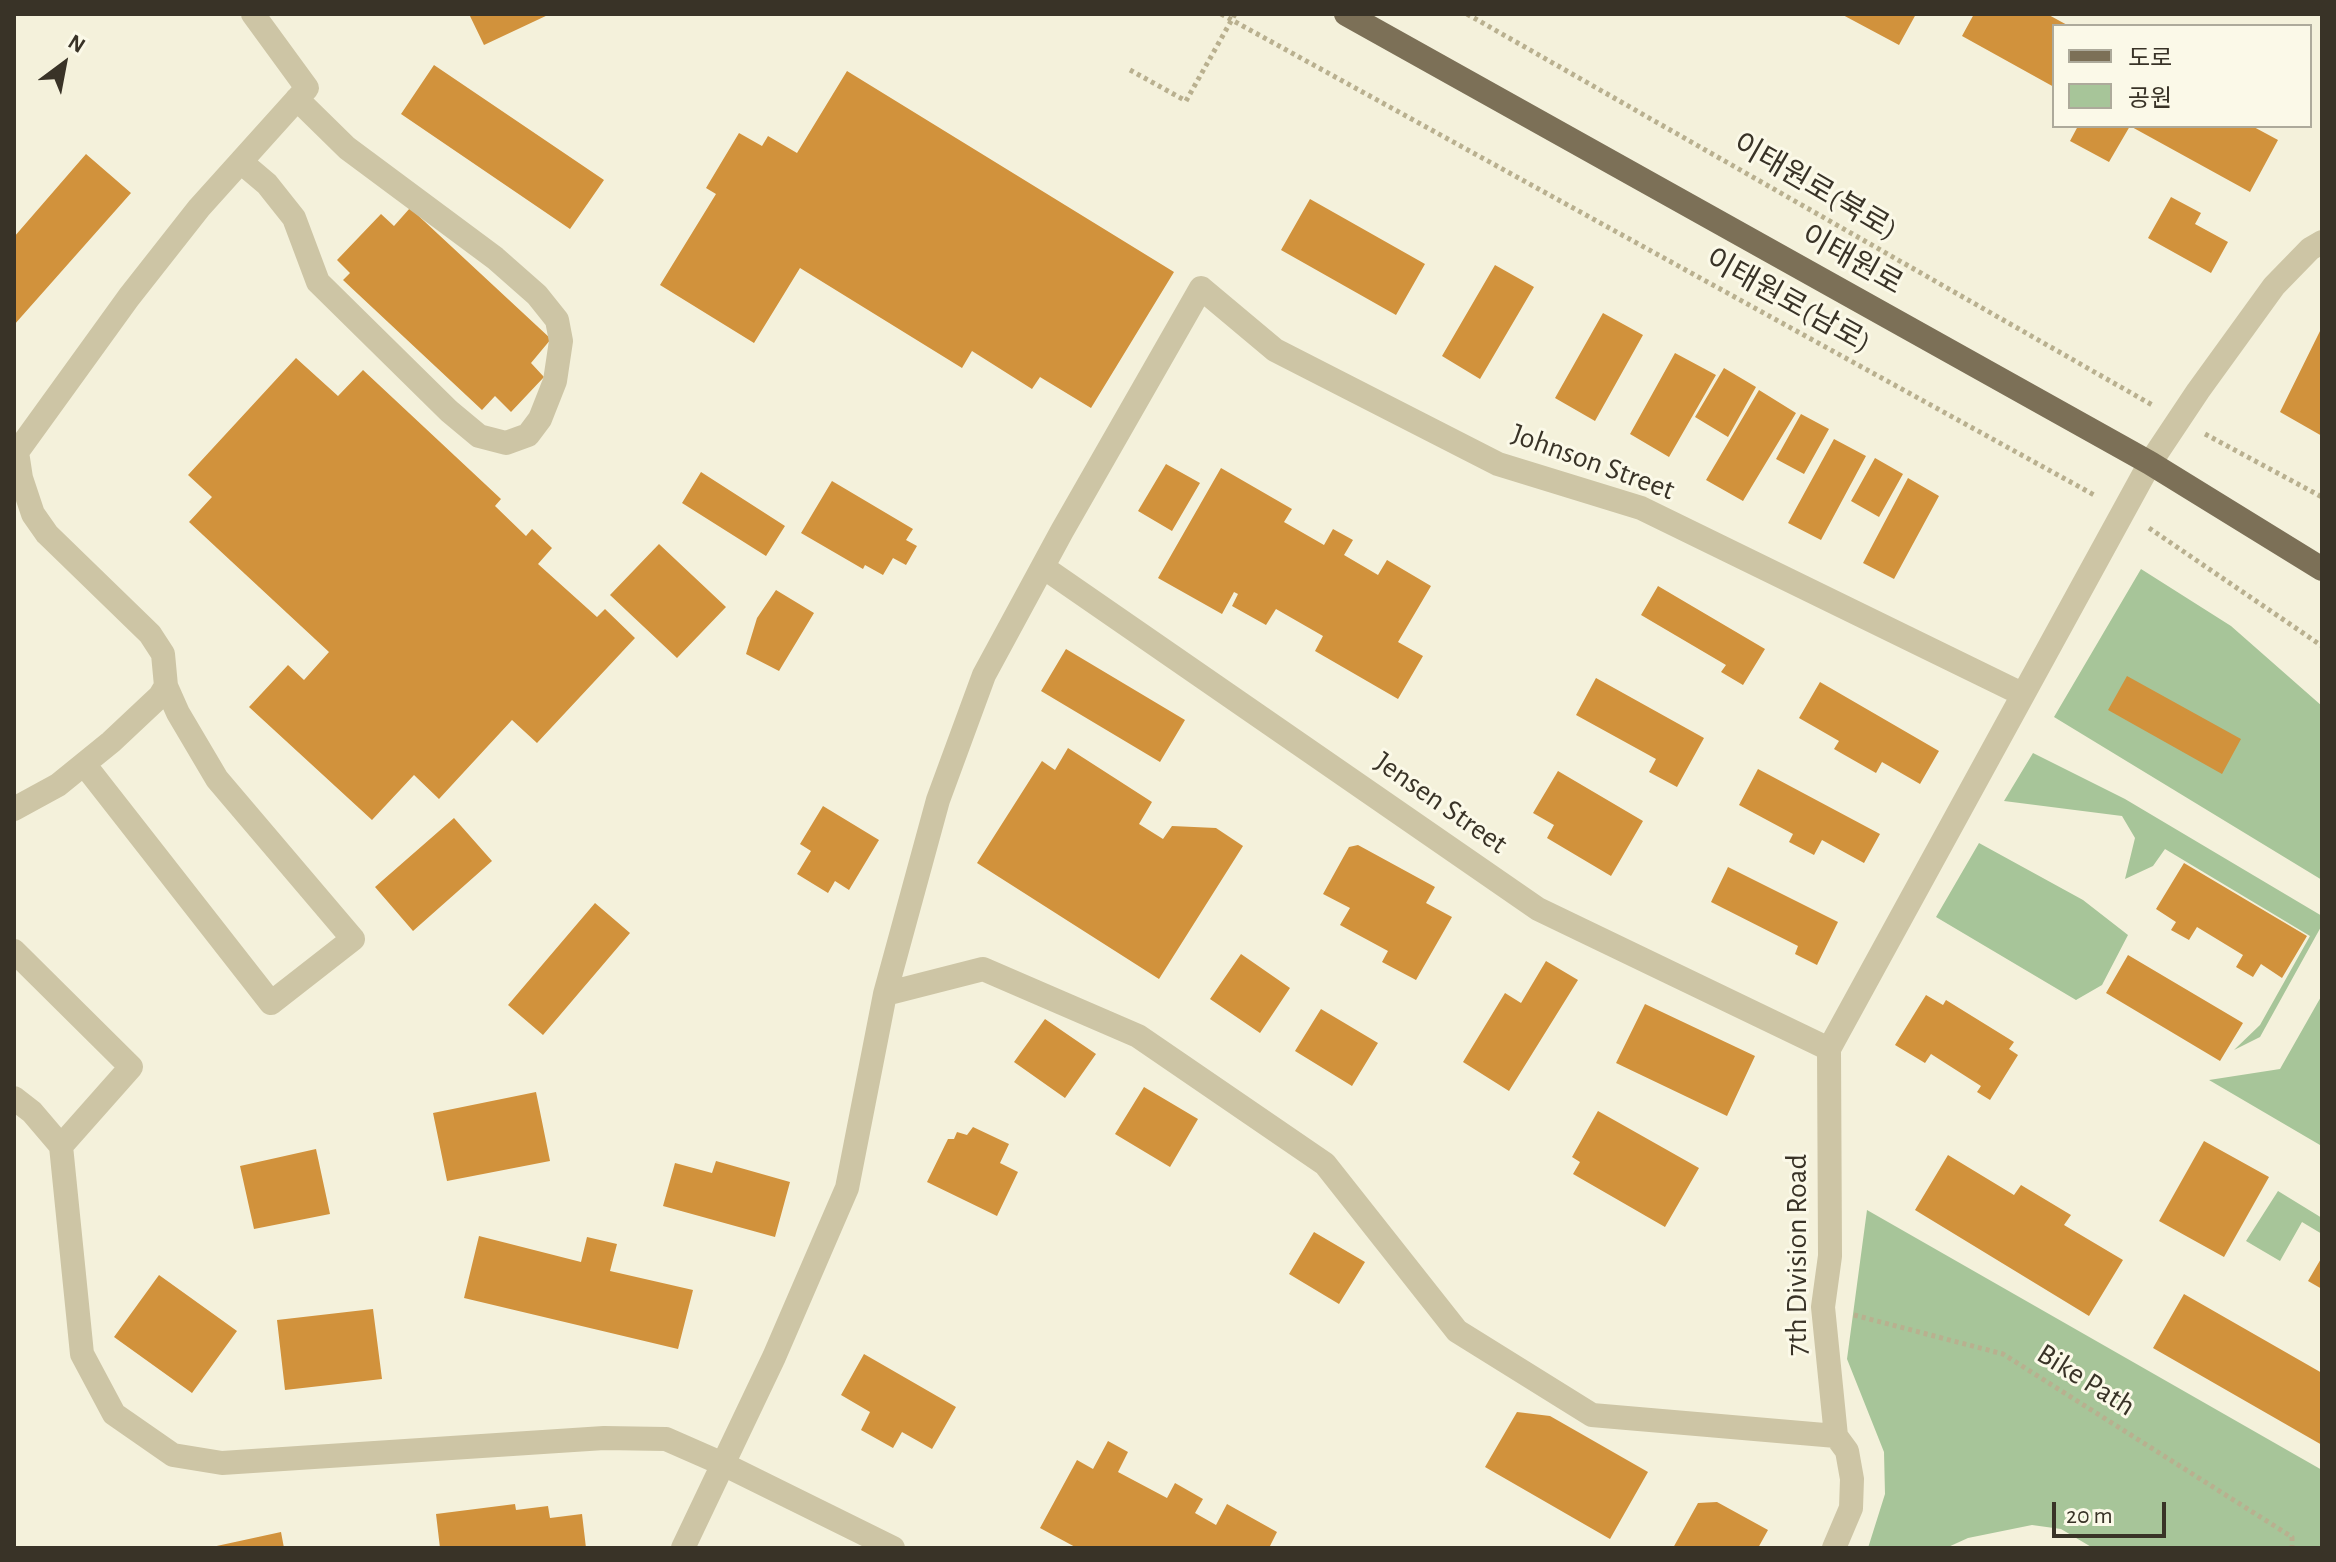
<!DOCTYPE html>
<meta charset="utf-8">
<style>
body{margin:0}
#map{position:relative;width:2336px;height:1562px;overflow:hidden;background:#f4f1db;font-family:"Alegreya Sans","Noto Sans KR",sans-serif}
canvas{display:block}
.frame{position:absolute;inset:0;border:16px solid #393327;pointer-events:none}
.legend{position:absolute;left:2052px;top:24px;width:260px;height:104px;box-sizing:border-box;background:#fbf9e8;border:2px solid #adaa9b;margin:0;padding:10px 14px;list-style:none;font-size:24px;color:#393327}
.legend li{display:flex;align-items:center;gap:16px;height:40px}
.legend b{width:40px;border:2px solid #adaa9b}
.north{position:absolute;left:24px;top:24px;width:80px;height:80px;-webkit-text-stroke:6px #fbf9e8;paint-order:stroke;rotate:32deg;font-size:22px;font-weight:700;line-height:32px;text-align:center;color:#393327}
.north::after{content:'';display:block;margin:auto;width:28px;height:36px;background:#393327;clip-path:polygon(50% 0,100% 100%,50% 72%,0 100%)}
.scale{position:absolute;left:2052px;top:1502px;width:114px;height:36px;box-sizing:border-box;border:4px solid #393327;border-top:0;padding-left:10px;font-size:24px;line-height:28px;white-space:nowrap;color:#393327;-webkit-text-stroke:6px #fbf9e8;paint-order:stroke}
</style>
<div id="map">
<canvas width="2336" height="1562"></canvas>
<div class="frame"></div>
<ul class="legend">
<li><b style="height:10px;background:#7c7057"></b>도로</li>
<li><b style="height:22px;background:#a7c599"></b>공원</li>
</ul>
<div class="north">N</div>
<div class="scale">20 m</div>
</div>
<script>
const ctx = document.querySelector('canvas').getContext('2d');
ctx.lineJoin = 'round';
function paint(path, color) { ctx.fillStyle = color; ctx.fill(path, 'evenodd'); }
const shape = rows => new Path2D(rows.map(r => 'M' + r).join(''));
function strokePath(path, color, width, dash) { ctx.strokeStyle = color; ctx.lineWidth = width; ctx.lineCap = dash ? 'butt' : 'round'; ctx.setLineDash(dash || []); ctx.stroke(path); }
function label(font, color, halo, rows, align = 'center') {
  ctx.font = font + ' "Alegreya Sans","Noto Sans KR",sans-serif'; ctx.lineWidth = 6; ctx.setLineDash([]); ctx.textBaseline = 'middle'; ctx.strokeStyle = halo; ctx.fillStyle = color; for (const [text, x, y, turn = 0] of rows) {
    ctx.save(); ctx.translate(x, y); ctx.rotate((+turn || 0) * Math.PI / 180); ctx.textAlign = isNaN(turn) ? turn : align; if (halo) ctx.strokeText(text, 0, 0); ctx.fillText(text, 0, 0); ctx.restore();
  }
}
paint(shape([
 [2141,569,2231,626,2322,706,2322,880,2054,717],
 [2033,753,2125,799,2322,916,2322,925,2260,1037,2234,1050,2260,1025,2310,936,2165,849,2153,866,2125,879,2135,838,2122,816,2004,801],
 [1979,843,2083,900,2128,935,2102,985,2076,1000,1936,917],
 [2322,995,2322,1141,2320,1145,2209,1080,2280,1069],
 [2278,1191,2322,1218,2322,1234,2302,1222,2280,1261,2246,1241],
 [1867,1210,2322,1470,2322,1548,2093,1548,2061,1529,2032,1525,1968,1538,1946,1548,1868,1548,1885,1494,1884,1452,1847,1359]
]), '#a7c599');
paint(shape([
 [469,14,550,14,484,45],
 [1841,14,1916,14,1899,45],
 [1974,14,2047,14,2069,26,2054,26,2054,87,1962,36],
 [434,65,604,180,570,229,401,114],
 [847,71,1174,272,1091,408,1040,377,1032,389,972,351,962,368,800,268,754,343,660,285,716,194,706,188,739,133,762,146,768,136,797,153],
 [2078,126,2130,126,2109,162,2070,141],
 [2130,126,2252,126,2278,140,2250,192],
 [86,154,131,193,14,325,14,237],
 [2171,197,2201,213,2195,224,2228,242,2211,273,2148,238],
 [1310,199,1425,264,1396,315,1281,250],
 [410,208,551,339,531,363,544,377,511,412,495,396,482,410,343,280,350,273,337,260,381,214,394,226],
 [1495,265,1534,287,1480,379,1442,356],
 [1603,313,1643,335,1595,421,1555,398],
 [2322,327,2322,436,2280,412],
 [1675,353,1716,375,1669,457,1630,434],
 [296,358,338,396,363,370,501,499,495,506,526,536,532,529,552,548,538,564,597,617,605,609,635,638,537,743,512,720,439,799,414,775,372,820,249,707,288,665,304,680,329,652,189,522,212,497,188,475],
 [1724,368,1756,387,1728,437,1695,417],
 [1759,390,1796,413,1743,501,1706,480],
 [1801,414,1829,429,1804,474,1776,459],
 [1834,439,1866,456,1821,540,1788,523],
 [1875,458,1903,474,1879,517,1851,501],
 [1166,464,1200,483,1172,531,1138,511],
 [1221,468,1292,509,1284,522,1324,545,1333,529,1353,540,1344,555,1378,575,1387,560,1431,586,1398,642,1423,656,1398,699,1315,651,1323,636,1276,609,1266,625,1232,606,1238,594,1234,592,1222,614,1158,578],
 [701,472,785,526,766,556,682,503],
 [1908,478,1939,496,1894,579,1863,563],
 [832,481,913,529,906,540,917,546,906,565,893,558,883,575,865,565,863,569,801,533],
 [659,544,726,607,677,658,610,595],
 [1658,586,1765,649,1743,685,1721,672,1726,665,1641,615],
 [776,590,814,613,779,671,746,654,757,618],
 [1066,649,1185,720,1160,762,1041,691],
 [2127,676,2241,739,2222,774,2108,710],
 [1596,678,1704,738,1677,787,1649,772,1656,759,1576,715],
 [1820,682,1939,751,1920,784,1882,762,1876,773,1834,749,1839,741,1799,718],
 [1068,748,1152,802,1139,824,1163,839,1172,826,1216,828,1243,846,1159,979,977,863,1042,761,1055,770],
 [1758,769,1880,834,1864,863,1822,840,1814,855,1789,842,1793,834,1739,805],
 [1558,771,1643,821,1611,876,1547,838,1554,825,1533,813],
 [823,806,879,840,849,890,835,881,828,893,797,874,811,851,800,844],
 [454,818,492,861,413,931,375,887],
 [1358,845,1435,887,1426,903,1452,917,1416,980,1382,962,1388,951,1340,925,1350,908,1323,894,1349,847],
 [2184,863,2307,936,2282,978,2261,964,2253,977,2236,967,2243,955,2197,927,2189,940,2171,930,2176,922,2156,909],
 [1728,867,1838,922,1817,965,1795,954,1798,946,1711,902],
 [595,903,630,933,543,1035,508,1005],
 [1241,954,1290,988,1260,1033,1210,999],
 [2128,955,2243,1023,2220,1061,2106,993],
 [1546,961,1578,980,1509,1091,1463,1062,1505,993,1521,1003],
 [1926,995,1943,1005,1946,1000,2014,1042,2009,1049,2018,1055,1990,1100,1977,1092,1981,1086,1931,1054,1925,1063,1895,1045],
 [1645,1004,1755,1056,1727,1116,1616,1063],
 [1321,1009,1378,1043,1352,1086,1295,1051],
 [1045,1019,1096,1054,1065,1098,1014,1062],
 [1144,1087,1198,1119,1170,1167,1115,1134],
 [536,1092,550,1161,447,1181,433,1113],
 [1598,1111,1699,1168,1665,1227,1573,1174,1580,1162,1572,1157],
 [973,1127,1009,1144,1000,1163,1018,1172,997,1216,927,1182,948,1139,954,1139,957,1132,967,1135],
 [2204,1141,2269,1177,2224,1257,2159,1221],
 [316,1149,330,1214,254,1229,240,1166],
 [1948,1155,2014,1195,2021,1185,2071,1215,2064,1225,2123,1260,2089,1316,1915,1210],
 [716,1161,790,1182,775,1237,663,1206,675,1163,712,1173],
 [1314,1232,1365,1262,1339,1304,1289,1274],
 [479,1236,581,1262,587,1237,617,1244,610,1271,693,1290,678,1349,464,1298],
 [2322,1257,2322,1289,2308,1281],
 [159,1275,237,1331,192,1393,114,1337],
 [2184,1294,2322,1373,2322,1445,2153,1348],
 [373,1309,382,1379,285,1390,277,1320],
 [864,1354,956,1407,932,1449,902,1432,893,1448,861,1430,870,1412,841,1395],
 [1517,1412,1550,1416,1648,1472,1610,1539,1485,1467],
 [1108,1441,1128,1452,1118,1472,1167,1498,1175,1483,1203,1499,1195,1513,1216,1525,1227,1504,1277,1532,1269,1548,1077,1548,1040,1528,1077,1460,1093,1469],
 [1717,1502,1768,1530,1758,1548,1673,1548,1698,1503],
 [515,1504,516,1510,548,1506,550,1518,582,1514,586,1548,440,1548,436,1514],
 [281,1532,284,1548,212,1548,212,1547]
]), '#d1923c');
strokePath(shape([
 [1221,14,2096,496],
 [1467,14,2154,406],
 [1130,70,1186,101],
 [2205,434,2322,497],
 [2149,528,2322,646],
 [1854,1315,2003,1354,2292,1537,2292,1548]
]), '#b9b08f', 5, [4, 4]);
strokePath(shape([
 [241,162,267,184,294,218,318,282,449,411,479,436,506,443,528,435,540,419,555,381,561,341,557,320,537,295,495,258,347,148,297,99],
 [1043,567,1538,909,1829,1049],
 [84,764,271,1003,353,939,217,779,178,713,166,686,163,654,150,634,47,534,33,514,21,478,17,452,129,297,199,208,307,88,253,14],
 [14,809,58,785,111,742,160,696,166,686],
 [14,951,131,1067,61,1146],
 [885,994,983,969,1138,1036,1325,1164,1457,1331,1592,1415,1836,1436],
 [14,1098,32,1112,61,1146,82,1354,114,1414,173,1455,222,1463,604,1438,666,1439,723,1464,893,1548],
 [683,1548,774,1357,847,1188,885,994,938,800,984,675,1062,531,1201,288,1275,350,1498,464,1641,508,2022,694],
 [1834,1548,1851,1508,1852,1479,1847,1451,1836,1436,1823,1307,1830,1256,1829,1049,2150,463,2198,391,2274,286,2310,249,2322,242]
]), '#cdc5a5', 24);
strokePath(shape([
 [1346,14,2150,463,2322,569]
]), '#7c7057', 24);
strokePath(shape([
 [1186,101,1235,14]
]), '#b9b08f', 5, [4, 4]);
label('30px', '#393327', '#fbf9e8', [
 ["이태원로(북로)",1815,187,30],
 ["이태원로",1852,260,29],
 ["이태원로(남로)",1788,301,29],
 ["Johnson Street",1593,462,20],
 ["Jensen Street",1441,803,35],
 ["7th Division Road",1797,1255,-90],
 ["Bike Path",2086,1380,32]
]);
</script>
